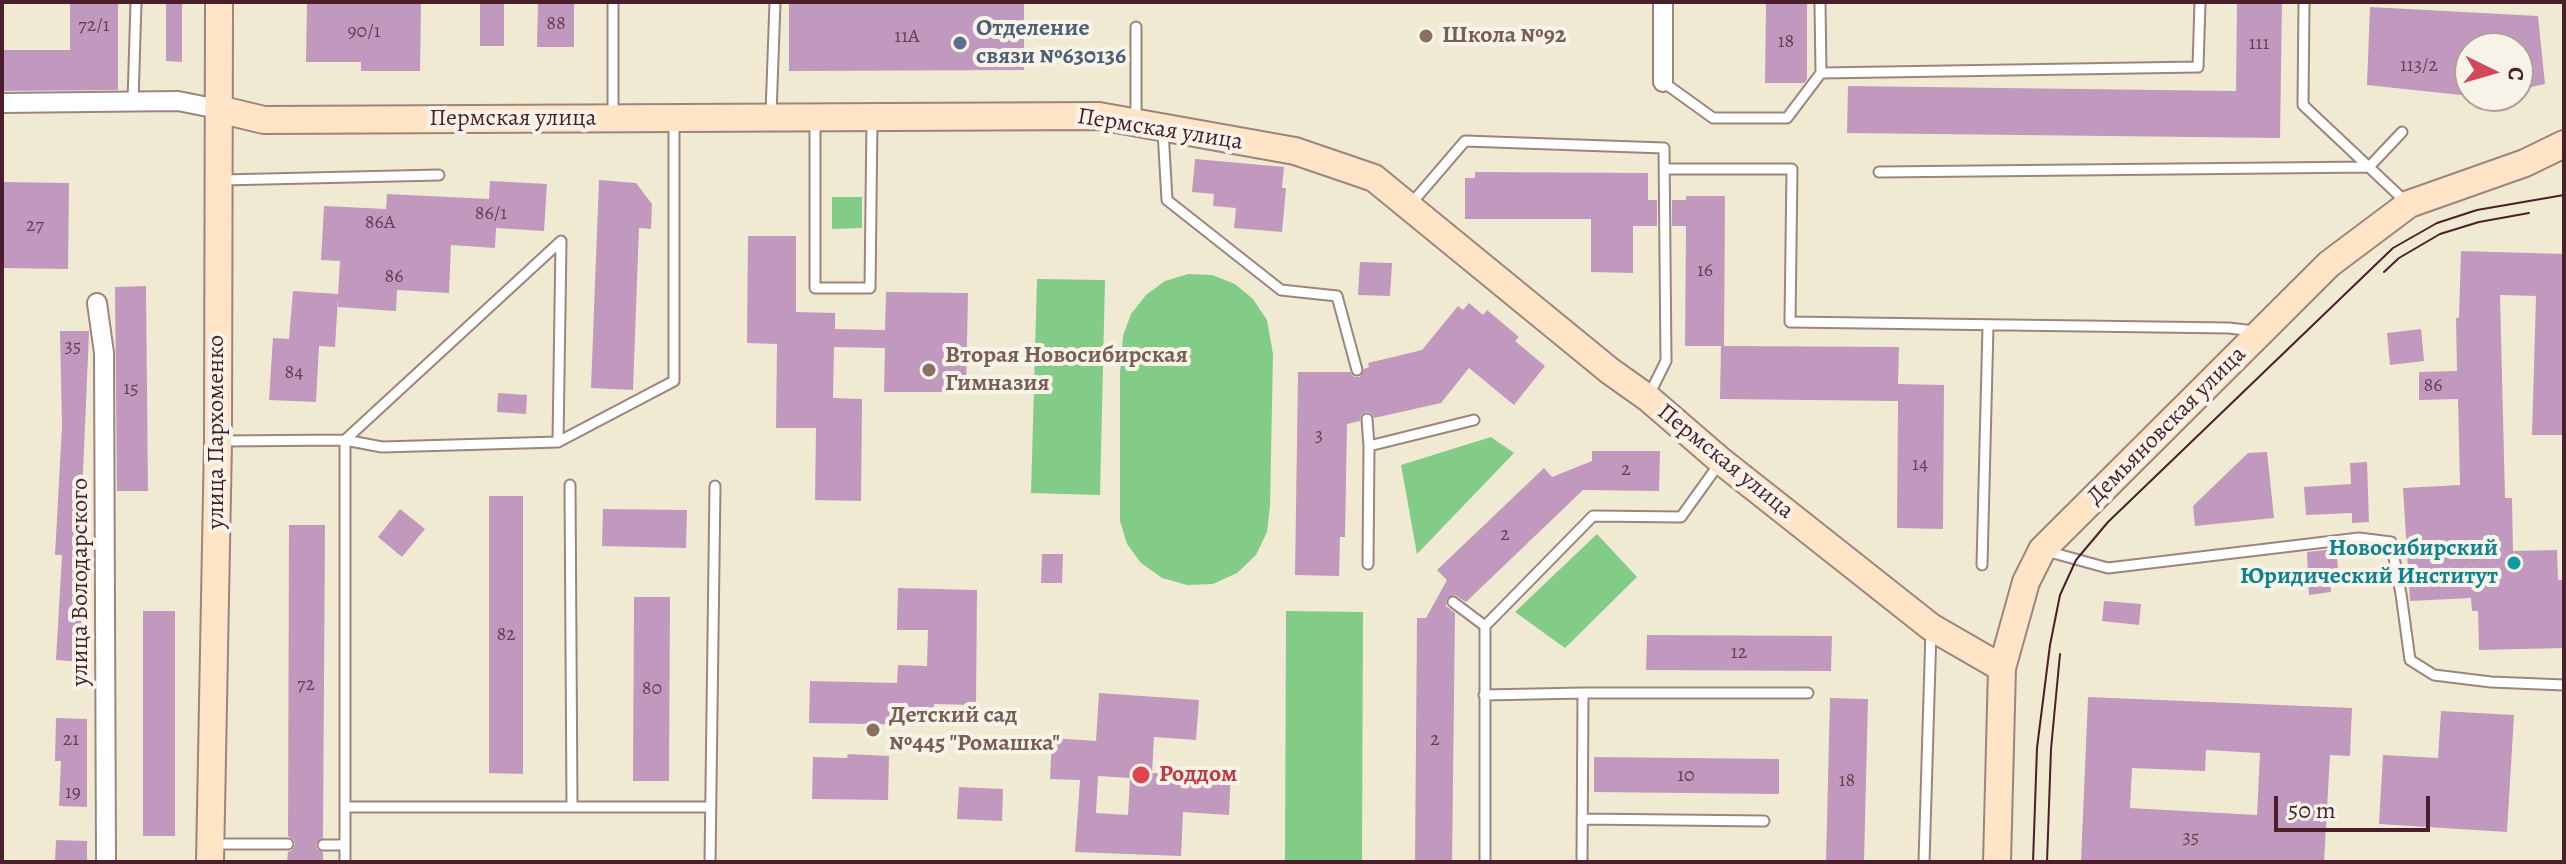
<!DOCTYPE html>
<meta charset="utf-8">
<style>
body{margin:0}
#map{position:relative;width:2566px;height:864px;overflow:hidden;background:#f0ead3;font-family:Alegreya,serif}
canvas{display:block}
.frame{position:absolute;inset:0;border:4px solid #4a1f2b;pointer-events:none}
.north{position:absolute;left:2454px;top:32px;width:80px;height:80px;box-sizing:border-box;background:#f7f3e8;border:2px solid #b29e9c;border-radius:50%;rotate:95deg;font-size:22px;font-weight:700;line-height:32px;text-align:center;color:#4a1f2b}
.north::after{content:'';display:block;margin:auto;width:28px;height:36px;background:#d1495b;clip-path:polygon(50% 0,100% 100%,50% 72%,0 100%)}
.scale{position:absolute;left:2274px;top:796px;width:156px;height:36px;box-sizing:border-box;border:4px solid #4a1f2b;border-top:0;padding-left:10px;font-size:24px;line-height:28px;white-space:nowrap;color:#4a1f2b;-webkit-text-stroke:6px #f7f3e8;paint-order:stroke}
</style>
<div id="map">
<canvas width="2566" height="864"></canvas>
<div class="frame"></div>
<div class="north">С</div>
<div class="scale">50 m</div>
</div>
<script>
const ctx = document.querySelector('canvas').getContext('2d');
ctx.lineJoin = 'round';
function paint(path, color) { ctx.fillStyle = color; ctx.fill(path, 'evenodd'); }
const shape = rows => new Path2D(rows.map(r => 'M' + r).join(''));
function strokePath(path, color, width, dash) { ctx.strokeStyle = color; ctx.lineWidth = width; ctx.lineCap = dash ? 'butt' : 'round'; ctx.setLineDash(dash || []); ctx.stroke(path); }
function label(font, color, halo, rows, align = 'center') {
  ctx.font = font + ' Alegreya,serif'; ctx.lineWidth = 8; ctx.setLineDash([]); ctx.textBaseline = 'middle'; ctx.strokeStyle = halo; ctx.fillStyle = color; for (const [text, x, y, turn = 0] of rows) {
    ctx.save(); ctx.translate(x, y); ctx.rotate((+turn || 0) * Math.PI / 180); ctx.textAlign = isNaN(turn) ? turn : align; if (halo) ctx.strokeText(text, 0, 0); ctx.fillText(text, 0, 0); ctx.restore();
  }
}
paint(shape([
 [832,197,862,197,862,228,832,229],
 [1188,274,1212,275,1235,284,1253,299,1267,320,1273,354,1270,506,1267,532,1256,555,1237,573,1213,584,1187,585,1162,578,1141,563,1127,544,1120,521,1120,373,1123,336,1131,314,1146,295,1165,281],
 [1037,279,1105,280,1100,495,1031,493],
 [1491,437,1514,453,1417,554,1401,465],
 [1597,534,1637,577,1565,648,1515,612],
 [1286,611,1363,612,1362,862,1285,862]
]), '#82cc88');
paint(shape([
 [70,2,118,2,118,90,2,91,2,50,70,50],
 [166,2,182,2,182,62,166,61],
 [307,2,421,2,420,71,361,71,361,62,306,62],
 [480,2,504,2,504,46,480,46],
 [538,2,574,2,574,47,537,47],
 [1766,2,1807,2,1807,79,1804,83,1765,83],
 [2237,2,2282,2,2280,138,1847,133,1848,86,2236,91],
 [789,4,1024,4,1024,70,789,71],
 [2370,7,2538,16,2545,84,2518,90,2518,48,2470,48,2470,96,2367,85],
 [1195,159,1284,167,1282,188,1286,188,1282,232,1234,228,1236,208,1213,206,1214,194,1192,192],
 [1475,172,1648,173,1648,200,1657,200,1657,226,1633,226,1633,273,1591,272,1591,219,1465,219,1465,178,1475,178],
 [599,180,636,183,652,204,651,229,639,228,633,390,591,388],
 [490,181,547,184,544,231,496,228,495,248,451,245,449,293,397,290,396,311,338,307,338,298,335,347,319,346,316,402,269,400,273,338,289,339,293,291,338,294,340,261,321,260,324,206,386,209,387,194,489,199],
 [2,182,69,183,68,269,2,268],
 [1686,196,1725,196,1724,346,1899,347,1898,384,1944,385,1943,529,1897,528,1898,401,1720,399,1721,346,1685,346,1686,226,1672,226,1672,200,1686,200],
 [748,236,796,236,796,312,835,313,835,329,885,330,886,292,968,293,966,392,884,392,885,348,834,347,833,398,862,399,861,501,815,500,816,428,776,428,777,344,747,343],
 [2461,251,2564,254,2564,435,2532,435,2536,296,2500,295,2505,498,2512,498,2513,551,2557,550,2558,580,2564,580,2564,648,2479,650,2478,611,2472,611,2471,598,2410,601,2403,488,2460,485,2458,399,2419,400,2419,372,2457,371,2456,318,2459,318],
 [1360,262,1392,263,1390,296,1358,295],
 [146,286,148,491,117,491,115,287],
 [1469,303,1483,315,1487,310,1519,337,1515,341,1545,366,1514,405,1469,368,1441,403,1374,418,1371,413,1366,412,1361,415,1360,421,1347,424,1345,537,1340,537,1339,576,1295,575,1298,372,1350,372,1354,377,1360,377,1364,369,1369,367,1368,363,1422,350,1458,306,1463,310],
 [2421,329,2424,361,2390,365,2387,333],
 [60,331,89,331,89,333,81,519,88,519,81,623,87,624,84,662,56,660,62,555,55,555,62,426],
 [498,393,527,395,526,414,497,412],
 [1592,451,1660,451,1659,491,1583,490,1466,602,1455,595,1447,598,1446,606,1455,613,1452,862,1415,862,1417,618,1426,618,1447,580,1437,570,1544,468,1552,477,1592,461],
 [2267,452,2274,518,2195,526,2193,506,2248,453],
 [2367,462,2369,522,2352,523,2352,513,2306,515,2304,487,2351,484,2350,463],
 [489,496,523,496,523,774,489,773],
 [400,509,425,529,402,557,378,537],
 [603,509,687,510,686,548,602,546],
 [289,525,325,525,323,838,316,844,317,849,323,852,323,862,287,862,288,852,292,850,295,845,294,840,288,836],
 [2336,549,2339,578,2330,579,2331,592,2309,595,2307,552],
 [1042,554,1063,554,1062,583,1041,583],
 [898,588,977,590,976,705,934,704,934,725,809,723,810,681,897,683,898,665,927,666,928,630,897,630],
 [634,597,670,597,669,781,633,781],
 [2104,601,2141,604,2139,625,2102,621],
 [143,611,175,611,175,836,143,836],
 [1647,635,1832,636,1831,671,1646,670],
 [1099,693,1199,700,1196,740,1154,737,1152,773,1191,775,1192,767,1231,770,1229,815,1183,812,1181,856,1075,852,1080,780,1050,779,1052,738,1096,741],
 [1098,776,1130,778,1128,815,1096,813],
 [2088,697,2352,708,2350,756,2330,755,2324,862,2081,862],
 [2206,750,2260,753,2257,815,2130,808,2132,768,2205,771],
 [1830,698,1868,699,1864,862,1826,862],
 [2441,711,2514,715,2507,832,2379,824,2383,755,2438,758],
 [56,718,87,719,87,807,59,806,61,761,55,761],
 [848,754,889,756,888,800,812,799,813,757,847,758],
 [1594,757,1779,759,1779,794,1594,792],
 [959,787,1003,789,1002,821,957,819],
 [56,840,87,841,87,862,55,862]
]), '#c199be');
const lane = shape([
 [2304,2,2303,105,2406,202],
 [1136,27,1136,120],
 [1821,73,2198,67,2200,2],
 [1663,82,1713,118,1787,118,1821,73,1820,2],
 [133,101,136,2],
 [771,114,775,2],
 [613,115,613,2],
 [815,118,815,288,870,288,872,120],
 [1163,131,1167,200,1281,290,1337,296,1357,370],
 [1665,169,1792,169,1790,322,2229,328,2254,331],
 [1879,172,2369,167,2402,132],
 [222,180,439,175],
 [1410,205,1465,141,1664,148,1666,361,1648,397],
 [1367,419,1369,446],
 [221,441,345,440,382,447,558,442,674,381,674,120],
 [570,485,572,807],
 [2046,551,2108,568,2359,538,2391,542,2401,594,2410,660,2434,675,2491,682,2564,685],
 [1368,564,1369,446,1474,420],
 [1982,565,1988,326],
 [1453,602,1485,626],
 [1583,693,1808,693],
 [1484,695,1583,693,1582,862],
 [345,807,710,807],
 [1582,819,1764,821],
 [211,844,288,844],
 [323,845,345,845],
 [345,862,345,440,561,241,558,442],
 [710,862,715,486],
 [1485,862,1485,626,1593,516,1681,517,1719,464],
 [1924,862,1931,630]
]);
const street = shape([
 [1663,2,1663,82],
 [2,103,178,101,218,109],
 [97,303,104,353,106,862]
]);
const secondary = shape([
 [218,109,264,120,1099,116,1295,151,1374,178,1610,371,1648,398,1721,461,1931,627,2002,668],
 [210,862,218,441,219,2],
 [1997,862,2002,668,2026,582,2042,550,2329,264,2409,204,2525,163,2564,144]
]);
strokePath(lane, '#9d847f', 13);
strokePath(street, '#9d847f', 22);
strokePath(secondary, '#9d847f', 30);
strokePath(lane, '#fff', 9);
strokePath(street, '#fff', 18);
strokePath(secondary, '#ffe4c6', 26);
strokePath(shape([
 [2384,272,2399,258,2440,234,2479,222,2529,213],
 [2033,862,2037,748,2050,645,2060,595,2076,560,2108,522,2393,248,2437,223,2477,210,2564,195],
 [2047,862,2051,749,2060,654]
]), '#4a1f2b', 2);
for (const [x, y, r, color] of [
 [1426,36,8,"#8d6e63"],
 [960,43,8,"#5c6f8a"],
 [929,370,8,"#8d6e63"],
 [2514,563,8,"#0f9aa8"],
 [873,730,8,"#8d6e63"],
 [1141,775,10,"#e0444e"]
]) { const dot = new Path2D(); dot.arc(x, y, r, 0, 2 * Math.PI); ctx.fillStyle = color; ctx.fill(dot); strokePath(dot, '#f7f3e8', 3); }
label('20px', '#683e50', null, [
 ["88",556,24],
 ["72/1",94,26],
 ["90/1",364,32],
 ["11А",907,37],
 ["18",1786,42],
 ["111",2259,44],
 ["113/2",2419,66],
 ["86/1",491,214],
 ["86А",380,223],
 ["27",35,226],
 ["16",1705,271],
 ["86",394,277],
 ["35",73,347],
 ["84",294,373],
 ["86",2433,386],
 ["15",131,389],
 ["3",1319,436],
 ["14",1920,465],
 ["2",1626,470],
 ["2",1505,535],
 ["82",506,635],
 ["12",1739,653],
 ["72",306,685],
 ["80",652,689],
 ["21",71,740],
 ["2",1435,740],
 ["10",1686,776],
 ["18",1847,781],
 ["19",73,793],
 ["35",2191,838]
]);
label('bold 24px', '#4e5e75', '#f7f3e8', [
 ["Отделение",976,29],
 ["связи №630136",976,57]
], 'left');
label('bold 24px', '#785e54', '#f7f3e8', [
 ["Школа №92",1442,36],
 ["Вторая Новосибирская",945,356],
 ["Гимназия",945,384],
 ["Детский сад",889,716],
 ["№445 \"Ромашка\"",889,744]
], 'left');
label('24px', '#4a1f2b', '#f7f3e8', [
 ["Пермская улица",513,119],
 ["Пермская улица",1160,130,9],
 ["Демьяновская улица",2167,426,-45],
 ["улица Пархоменко",217,432,-90],
 ["Пермская улица",1725,462,39],
 ["улица Володарского",81,582,-90]
]);
label('bold 24px', '#0d838f', '#f7f3e8', [
 ["Новосибирский",2498,549],
 ["Юридический Институт",2498,577]
], 'right');
label('bold 24px', '#be3a42', '#f7f3e8', [
 ["Роддом",1159,775]
], 'left');
</script>
